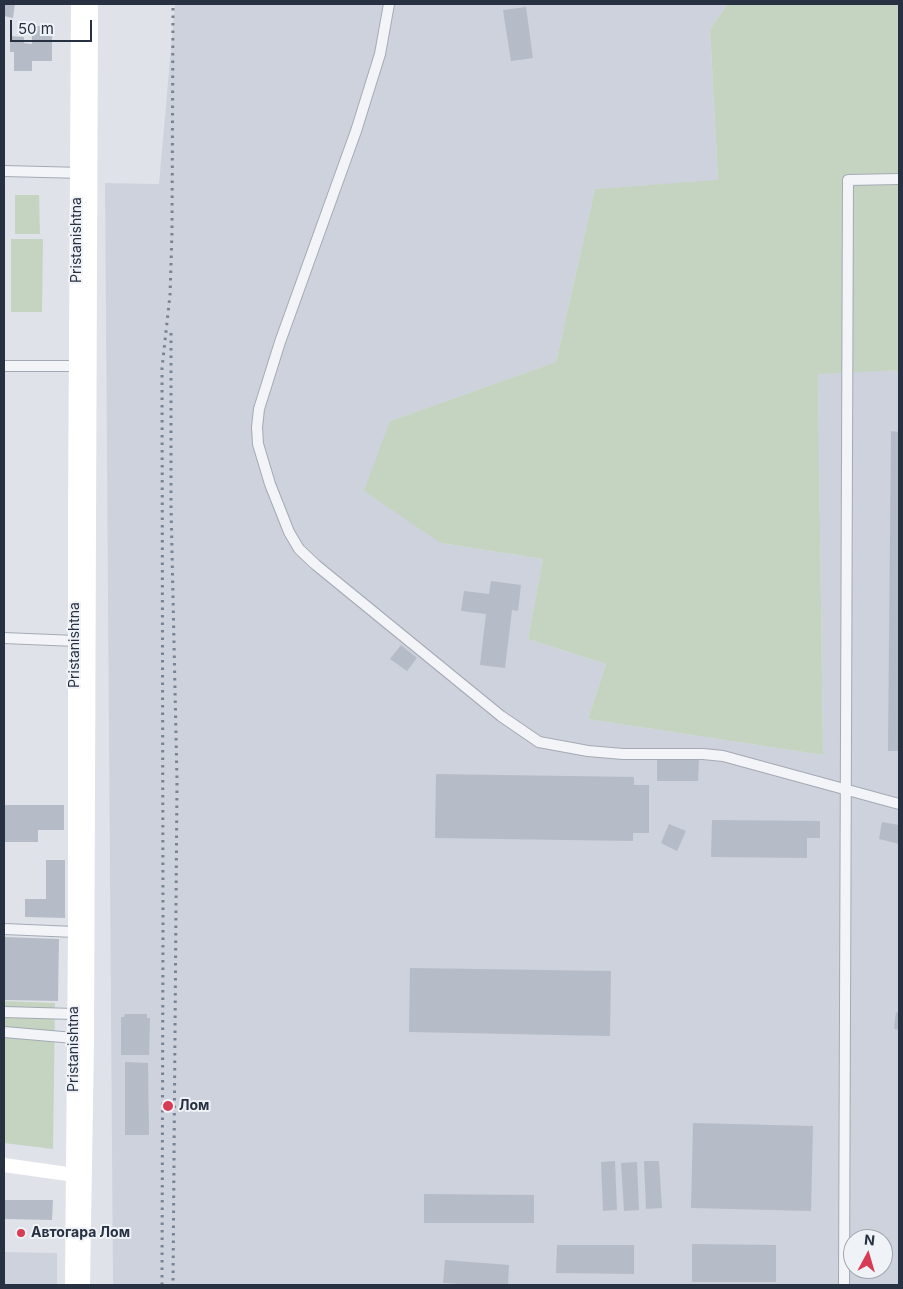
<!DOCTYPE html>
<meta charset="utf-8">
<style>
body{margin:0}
#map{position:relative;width:903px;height:1289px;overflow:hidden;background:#dfe3e9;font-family:Inter,sans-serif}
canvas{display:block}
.frame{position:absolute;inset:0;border:5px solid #273142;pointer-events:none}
.north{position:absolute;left:843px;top:1229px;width:50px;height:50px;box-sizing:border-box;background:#eff2f7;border:1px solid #9fa5af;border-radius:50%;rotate:6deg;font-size:14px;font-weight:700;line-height:20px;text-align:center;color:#273142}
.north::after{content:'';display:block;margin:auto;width:18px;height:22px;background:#d73c54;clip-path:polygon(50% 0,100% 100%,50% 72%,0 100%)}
.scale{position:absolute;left:10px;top:20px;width:82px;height:22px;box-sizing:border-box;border:2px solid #273142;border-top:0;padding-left:6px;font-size:15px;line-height:18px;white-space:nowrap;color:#273142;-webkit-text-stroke:4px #eff2f7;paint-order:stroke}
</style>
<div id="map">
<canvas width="903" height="1289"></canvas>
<div class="frame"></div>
<div class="north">N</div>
<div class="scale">50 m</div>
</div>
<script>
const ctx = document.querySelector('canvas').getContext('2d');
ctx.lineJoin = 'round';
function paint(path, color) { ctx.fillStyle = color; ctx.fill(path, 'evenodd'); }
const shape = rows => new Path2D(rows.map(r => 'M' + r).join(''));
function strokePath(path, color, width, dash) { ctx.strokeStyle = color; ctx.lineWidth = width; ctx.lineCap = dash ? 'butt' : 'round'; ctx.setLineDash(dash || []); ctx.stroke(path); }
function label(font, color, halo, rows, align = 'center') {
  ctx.font = font + ' Inter,sans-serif'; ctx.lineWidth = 4; ctx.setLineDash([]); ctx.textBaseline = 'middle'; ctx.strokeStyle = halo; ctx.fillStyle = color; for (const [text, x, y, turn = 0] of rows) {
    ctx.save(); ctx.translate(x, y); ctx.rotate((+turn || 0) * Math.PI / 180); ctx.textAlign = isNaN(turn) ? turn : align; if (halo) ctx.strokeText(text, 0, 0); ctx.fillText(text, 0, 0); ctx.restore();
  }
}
paint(shape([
 [175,4,728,4,710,29,718,181,595,189,556,362,390,421,441,543,543,559,528,639,606,664,588,719,823,755,818,373,899,370,899,1285,113,1285,105,183,159,184],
 [853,1239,883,1239,883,1269,853,1269],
 [4,1252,57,1253,57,1285,4,1285]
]), '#cdd2dc');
paint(shape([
 [728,4,899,4,899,370,818,374,823,755,588,719,606,664,528,639,543,559,441,543,364,491,390,421,556,362,595,189,718,180,710,29],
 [15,195,39,195,40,234,15,234],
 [11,239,43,239,42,312,11,312],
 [4,1001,55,1003,53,1149,4,1143]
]), '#c5d4c0');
paint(shape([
 [4,4,15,4,13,18,4,16],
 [526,7,533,58,511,61,503,10],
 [32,26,52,26,52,61,32,61,32,71,14,71,14,52,10,52,10,36,24,37,24,43,32,44],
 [891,431,899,432,899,751,888,751],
 [491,581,521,585,518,611,512,610,505,668,480,665,486,614,461,611,464,591,489,594],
 [401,645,417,658,407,671,390,659],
 [657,760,699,760,698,781,657,781],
 [436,774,634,777,634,785,649,785,649,833,633,833,633,841,435,838],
 [4,805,64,805,64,830,38,830,38,842,4,842],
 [712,820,820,821,820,838,807,838,807,858,711,857],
 [882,822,899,825,899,844,879,839],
 [669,824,686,831,677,851,661,843],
 [46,860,65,860,65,918,25,917,25,899,46,899],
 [4,937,59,939,58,1001,4,1000],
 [410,968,611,971,610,1036,409,1032],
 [896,1012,899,1013,899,1030,894,1029],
 [125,1014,147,1014,147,1018,150,1018,149,1055,121,1055,121,1017,124,1017],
 [125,1062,148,1063,149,1135,125,1135],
 [693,1123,813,1126,811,1211,691,1208],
 [615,1161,617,1210,603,1211,601,1162],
 [644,1161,659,1161,662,1208,646,1209],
 [637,1162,639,1210,624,1211,621,1163],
 [424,1194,534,1195,534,1223,424,1223],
 [4,1200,53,1200,52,1220,4,1219],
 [692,1244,776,1245,776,1282,692,1282],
 [557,1245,634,1245,634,1274,556,1273],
 [445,1260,509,1265,508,1285,475,1285,443,1283]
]), '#b6bcc7');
const street = shape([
 [389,4,380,54,356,131,280,342,259,409,257,427,258,444,270,484,289,532,299,549,316,565,501,716,539,742,588,751,623,754,703,754,723,756,899,804],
 [4,171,83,173],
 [4,366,77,366],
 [4,638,76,641],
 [4,929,75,932],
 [4,1012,74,1014],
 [4,1032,74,1038],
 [844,1285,848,180,899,179]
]);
strokePath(street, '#a4aab4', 12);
strokePath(street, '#f2f4f7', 10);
strokePath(shape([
 [4,1165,82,1176],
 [72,1285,75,932,75,517,78,4],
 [83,1285,87,1042,91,4]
]), '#fff', 14);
strokePath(shape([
 [171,333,171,505,177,781,173,1285],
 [162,1285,163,927,162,368,170,295,172,232,173,4]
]), '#788394', 3, [2.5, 5]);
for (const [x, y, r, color] of [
 [168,1106,6,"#d73c54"],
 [21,1233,5,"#d73c54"]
]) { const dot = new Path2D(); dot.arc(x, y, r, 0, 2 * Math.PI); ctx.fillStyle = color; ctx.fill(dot); strokePath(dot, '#eff2f7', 2); }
label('14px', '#273142', '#eff2f7', [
 ["Pristanishtna",77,240,-90],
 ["Pristanishtna",75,645,-90],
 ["Pristanishtna",74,1049,-90]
]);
label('bold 14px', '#273142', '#eff2f7', [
 ["Лом",179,1106],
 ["Автогара Лом",31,1233]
], 'left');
</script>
